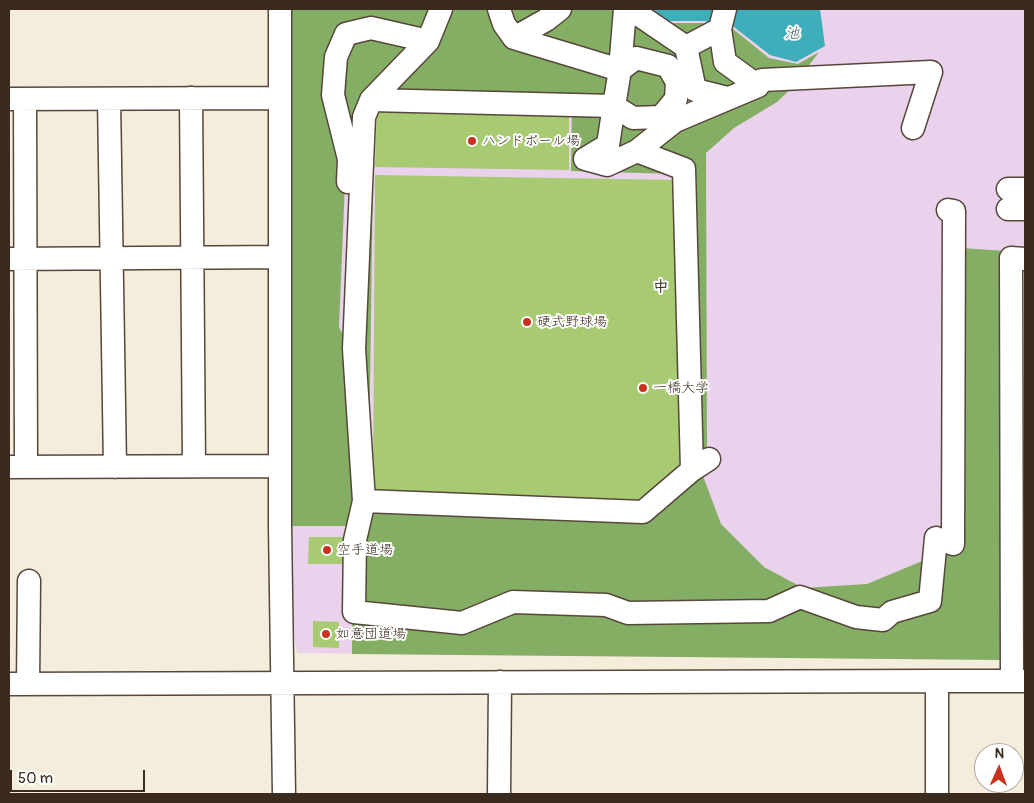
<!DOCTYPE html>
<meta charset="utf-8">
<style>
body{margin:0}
#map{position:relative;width:1034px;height:803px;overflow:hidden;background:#f5eddb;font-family:Pangolin,sans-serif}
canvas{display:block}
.frame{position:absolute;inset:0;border:10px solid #3b2a1e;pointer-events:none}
.north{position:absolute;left:974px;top:743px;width:50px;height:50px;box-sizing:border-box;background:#fff;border:1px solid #b1aaa5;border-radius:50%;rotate:2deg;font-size:14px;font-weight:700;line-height:20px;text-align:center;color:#3b2a1e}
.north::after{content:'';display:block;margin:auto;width:18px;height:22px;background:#c8321e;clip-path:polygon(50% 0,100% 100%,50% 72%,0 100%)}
.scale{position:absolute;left:10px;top:770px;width:135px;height:22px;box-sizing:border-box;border:2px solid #3b2a1e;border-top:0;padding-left:6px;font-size:15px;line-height:18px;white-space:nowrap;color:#3b2a1e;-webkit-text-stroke:4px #fff;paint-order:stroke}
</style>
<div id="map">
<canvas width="1034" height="803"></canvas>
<div class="frame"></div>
<div class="north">N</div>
<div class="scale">50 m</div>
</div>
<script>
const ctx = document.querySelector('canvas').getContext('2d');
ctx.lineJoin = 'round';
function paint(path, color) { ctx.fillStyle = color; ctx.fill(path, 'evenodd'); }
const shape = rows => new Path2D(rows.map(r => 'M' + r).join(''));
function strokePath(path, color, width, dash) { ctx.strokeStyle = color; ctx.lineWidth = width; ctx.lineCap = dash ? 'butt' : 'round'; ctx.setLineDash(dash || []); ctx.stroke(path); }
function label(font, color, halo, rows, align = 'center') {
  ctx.font = font + ' Pangolin,"Klee One",sans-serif'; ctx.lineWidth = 4; ctx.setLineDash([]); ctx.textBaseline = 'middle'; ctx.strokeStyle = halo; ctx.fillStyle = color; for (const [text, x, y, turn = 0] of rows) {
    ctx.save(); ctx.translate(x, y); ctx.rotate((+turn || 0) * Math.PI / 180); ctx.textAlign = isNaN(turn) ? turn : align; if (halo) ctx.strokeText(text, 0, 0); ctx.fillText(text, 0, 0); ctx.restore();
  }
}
paint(shape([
 [292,9,1025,9,1025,249,1006,249,1001,660,297,653,280,526]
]), '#ead1ec');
paint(shape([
 [377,106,569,109,569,170,375,167],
 [375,175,676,180,682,464,639,501,373,490],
 [309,537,346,537,347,564,308,564],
 [313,621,339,622,339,648,313,647]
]), '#a7ca73');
paint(shape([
 [292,9,436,9,427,31,340,30,346,159,339,327,351,351,358,499,350,526,280,526],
 [443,9,497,9,503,25,617,71,612,104,377,98],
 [502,9,555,9,516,34],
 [564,9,623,9,618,67,520,37],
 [628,9,684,48,680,81,623,65],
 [666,23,704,23,718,26,687,43],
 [723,27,733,29,769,58,798,64,819,52,801,76,758,68,755,71,727,60],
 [371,33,419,43,373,89,354,156,338,94,349,39],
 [720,33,753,86,697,89,689,48],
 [637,61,674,83,660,114,618,105],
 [798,82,777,102,734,128,706,153,707,445,706,452,695,459,688,168,643,150,728,100],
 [374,106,370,389,367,491,358,350],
 [572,108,612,108,605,143,637,154,676,174,571,171],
 [616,111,661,120,634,150,610,146],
 [962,248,1005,251,1001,660,352,654,352,616,462,627,514,607,800,601,856,620,937,607],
 [694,475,703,476,721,524,764,567,803,588,867,584,927,559,928,598,883,616,800,594,768,608,606,601,462,619,358,609,368,506,643,517]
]), '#85ae65');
paint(shape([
 [646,9,820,9,825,46,796,62,770,55,734,27,704,21,666,21]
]), '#3eaeba');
const minor = shape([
 [280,9,280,526,284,794],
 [441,9,428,41,371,100,364,117,354,349,364,501,355,540,354,612,462,623,513,602,606,605,628,613,769,611,800,597,856,617,883,620,892,612,930,601,936,538,953,544,954,211,948,210],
 [499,9,504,24,514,38,546,20,560,9],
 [634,9,636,13,686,47],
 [725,9,720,29,725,62,758,86],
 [720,29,686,47,695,90,727,98],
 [514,38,620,70,625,9],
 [191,98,194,466],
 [9,99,280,98],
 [25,99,26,467],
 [109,99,115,467],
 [371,100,614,106,608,145,585,159,607,165,637,151,675,121,758,86,762,80,931,72,913,128],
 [661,117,676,99,677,82,668,66,636,58,620,70,614,106,633,118,661,117,675,121],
 [637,151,684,169,692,470,709,459],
 [348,182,349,159,333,95,336,57,346,34,371,28,428,41],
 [1008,189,1025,189],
 [1008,209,1025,209],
 [9,259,280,257],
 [9,467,280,466],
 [364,501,643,512,692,470],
 [937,681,1025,681],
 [1012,681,1011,258,1025,259],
 [9,684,937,681,937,794],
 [28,684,29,581],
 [499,794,500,682]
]);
strokePath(minor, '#57473a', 25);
strokePath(minor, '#fff', 22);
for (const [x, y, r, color] of [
 [472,141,5,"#c8321e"],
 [527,322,5,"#c8321e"],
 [643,388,5,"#c8321e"],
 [327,550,5,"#c8321e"],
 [326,634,5,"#c8321e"]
]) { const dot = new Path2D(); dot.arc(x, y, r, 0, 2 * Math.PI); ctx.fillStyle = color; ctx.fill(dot); strokePath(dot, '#fff', 2); }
label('14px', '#3b2a1e', '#fff', [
 ["ハンドボール場",482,141],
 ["硬式野球場",537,322],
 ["一橋大学",653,388],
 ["空手道場",337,550],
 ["如意団道場",336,634]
], 'left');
label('italic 15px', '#3c5f5c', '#fff', [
 ["池",792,34]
]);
label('bold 16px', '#3b2a1e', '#fff', [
 ["中",661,288]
]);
</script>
